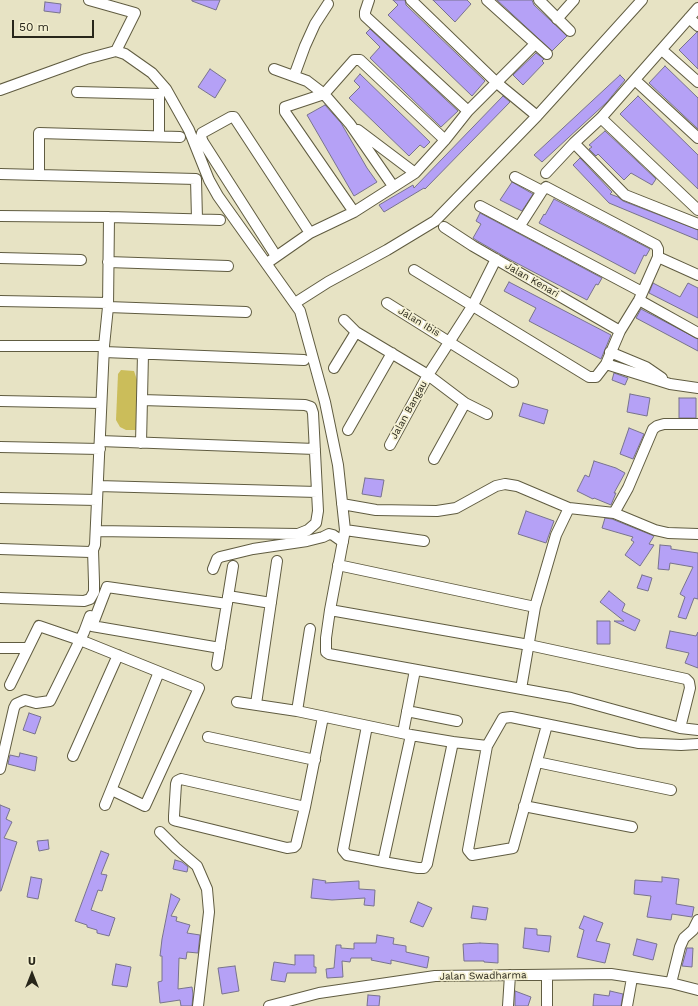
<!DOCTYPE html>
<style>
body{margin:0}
#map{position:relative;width:698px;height:1006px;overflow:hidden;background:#e7e3c4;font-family:"Work Sans",sans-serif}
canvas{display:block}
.north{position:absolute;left:12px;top:954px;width:40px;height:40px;-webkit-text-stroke:3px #f4f0d1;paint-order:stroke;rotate:0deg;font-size:11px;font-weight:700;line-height:16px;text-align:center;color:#28261a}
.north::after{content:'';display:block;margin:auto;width:14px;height:18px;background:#28261a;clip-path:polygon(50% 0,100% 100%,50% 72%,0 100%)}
.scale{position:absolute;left:12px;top:20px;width:82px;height:18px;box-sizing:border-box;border:2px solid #28261a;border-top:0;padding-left:5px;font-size:12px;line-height:14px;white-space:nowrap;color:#28261a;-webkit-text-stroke:3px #f4f0d1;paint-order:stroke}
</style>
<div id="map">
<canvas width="698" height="1006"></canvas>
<div class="north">U</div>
<div class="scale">50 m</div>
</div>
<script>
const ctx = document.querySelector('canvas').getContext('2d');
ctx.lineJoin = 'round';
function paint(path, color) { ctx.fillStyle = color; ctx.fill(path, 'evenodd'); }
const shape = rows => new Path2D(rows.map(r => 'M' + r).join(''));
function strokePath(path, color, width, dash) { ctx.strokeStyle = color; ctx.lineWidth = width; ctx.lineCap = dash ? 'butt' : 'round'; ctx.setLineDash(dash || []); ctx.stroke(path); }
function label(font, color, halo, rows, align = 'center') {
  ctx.font = font + ' "Work Sans",sans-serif'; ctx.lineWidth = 3.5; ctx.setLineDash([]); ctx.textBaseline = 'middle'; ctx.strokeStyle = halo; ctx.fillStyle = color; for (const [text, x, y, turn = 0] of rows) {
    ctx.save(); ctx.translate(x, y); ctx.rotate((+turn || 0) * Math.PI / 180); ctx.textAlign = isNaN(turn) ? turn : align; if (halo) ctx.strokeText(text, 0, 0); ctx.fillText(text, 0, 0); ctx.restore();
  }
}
paint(shape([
 [121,370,134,371,137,380,136,430,126,430,120,427,116,420,118,374]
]), '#cbbd5a');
const building = shape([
 [192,0,220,0,216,10,192,1,192,0],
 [393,0,405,0,406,5,485,81,472,96,388,15,398,5,393,0],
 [433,0,467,0,471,4,455,22,433,0],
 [497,0,532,0,534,5,567,36,552,51,497,0],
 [45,2,61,4,60,13,44,11,45,2],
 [370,29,458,111,441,127,370,58,380,47,366,33,370,29],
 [697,32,698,32,698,69,679,50,697,32],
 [536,53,544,59,542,61,544,63,523,85,513,75,536,53],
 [665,66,698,98,698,129,649,83,665,66],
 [210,69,226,80,215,98,198,87,210,69],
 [360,74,430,142,424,148,420,145,409,156,349,98,360,87,354,81,360,74],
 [620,75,625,80,607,102,542,162,534,155,620,75],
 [503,96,510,102,425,189,424,188,384,212,379,205,413,185,414,188,503,96],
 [638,96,698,155,698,189,620,114,638,96],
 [325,105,341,123,367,168,377,182,354,196,307,115,325,105],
 [605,131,656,179,652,185,631,173,624,180,598,154,596,156,589,149,592,147,589,145,605,131],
 [580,158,612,192,610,194,618,197,623,201,698,230,698,240,609,203,573,165,580,158],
 [512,182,533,194,522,211,500,200,512,182],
 [554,199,650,249,646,256,644,255,635,274,539,223,544,214,545,215,554,199],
 [480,213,602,278,598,285,596,284,587,300,507,258,476,240,473,238,481,224,476,221,480,213],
 [509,282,611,335,601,359,529,321,536,308,504,291,509,282],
 [653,283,680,297,688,283,698,288,698,318,649,293,653,283],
 [641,309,698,339,698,351,636,318,641,309],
 [614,373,628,378,625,385,612,380,614,373],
 [630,394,650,398,647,416,627,412,630,394],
 [679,398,696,398,696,418,679,418,679,398],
 [523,403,548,410,544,424,519,416,523,403],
 [629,428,644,434,633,459,620,454,629,428],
 [594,461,616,468,625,473,614,493,616,493,611,505,594,498,593,499,577,491,585,475,589,477,594,461],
 [365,478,384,480,381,497,362,494,365,478],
 [526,511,554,521,546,543,518,534,526,511],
 [605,518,612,519,654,536,649,544,654,545,640,566,625,555,634,542,631,540,633,537,602,528,605,518],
 [660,545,671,546,671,549,698,553,698,599,694,598,686,619,678,617,685,597,680,594,693,567,670,563,669,570,658,569,660,545],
 [642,575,652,578,648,591,637,588,642,575],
 [609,591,625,604,622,611,640,620,635,631,614,621,624,621,600,602,609,591],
 [597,621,610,621,610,644,597,644,597,621],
 [670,631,696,636,698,632,698,668,685,663,689,653,666,648,670,631],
 [29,713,41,717,35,734,23,730,29,713],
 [20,753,37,757,35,771,8,764,10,755,19,757,20,753],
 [0,805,10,809,6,819,12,822,4,838,17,842,1,891,0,891,0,805],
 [48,840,49,849,39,851,37,841,48,840],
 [101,851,109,854,101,874,107,875,102,891,98,890,91,910,115,918,109,936,97,933,97,930,87,927,87,925,75,921,101,851],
 [175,860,182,862,188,867,187,872,173,869,175,860],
 [31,877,42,879,38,899,27,897,31,877],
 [662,877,679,879,676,904,694,907,692,917,672,914,671,920,647,917,651,896,634,894,635,880,662,882,662,877],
 [313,879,326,881,325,883,359,881,359,889,375,890,374,906,364,905,365,898,332,900,311,898,313,879],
 [171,894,180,899,171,916,177,917,176,921,190,925,187,933,200,935,198,953,187,952,186,959,179,958,178,989,192,987,193,994,192,1006,181,1006,180,1000,160,1003,158,982,162,981,162,956,160,956,162,939,171,894],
 [418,902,432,908,423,927,410,922,418,902],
 [473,906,488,908,486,920,471,918,473,906],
 [584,916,603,923,596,941,610,944,605,963,577,957,584,930,579,928,584,916],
 [525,928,537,929,537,935,551,936,549,952,523,948,525,928],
 [377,935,394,938,393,944,406,946,406,952,429,957,427,968,391,960,391,964,371,960,372,958,351,958,350,962,342,961,343,977,327,978,326,969,334,968,336,945,341,945,341,948,354,949,354,943,376,943,377,935],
 [637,939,657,944,653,960,633,955,637,939],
 [480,943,498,944,498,963,484,962,484,961,464,961,463,944,480,943],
 [687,948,693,948,692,967,682,966,687,948],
 [295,955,314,955,314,967,316,967,316,973,287,973,285,982,271,980,274,962,295,965,295,955],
 [116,964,131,967,127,987,112,985,116,964],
 [235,966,239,991,222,994,218,968,235,966],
 [515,991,531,997,528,1006,515,1006,515,991],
 [610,991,623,994,621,1006,593,1006,594,994,609,996,610,991],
 [368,995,380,996,379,1006,367,1006,368,995]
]);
paint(building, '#b5a1f6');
strokePath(building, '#78738d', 1);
const minor = shape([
 [89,0,135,13,116,51],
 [369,0,365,12,365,16,468,111],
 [411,0,497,83,537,116],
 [487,0,547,54],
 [539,0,570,31],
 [698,8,601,118,574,143,625,195,698,224],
 [689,18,698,26],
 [557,19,574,0],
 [662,50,698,82],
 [274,69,307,81,324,94,350,124,393,186],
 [294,76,305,46,315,24,328,4],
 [635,80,698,138],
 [0,90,86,59,116,51,125,54,152,73,166,89,189,130,209,180,218,196,300,311,325,402,338,465,345,530,330,610,326,638,326,652,329,654,571,698,680,728,698,730],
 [77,92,159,94,159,136],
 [601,118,698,210],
 [358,130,415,173],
 [546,173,574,143],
 [0,174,196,179,197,219],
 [39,175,39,133,180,137],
 [515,177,542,191],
 [480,206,642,292],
 [354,212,285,112,285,107,324,94,354,60,360,60,445,140],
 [0,216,109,217,220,220],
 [444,227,473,246,620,331],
 [276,256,203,142,201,137,202,133,231,117,234,117,310,233],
 [658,257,698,275],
 [0,258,81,260],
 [108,262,228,266],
 [267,263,310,233,354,212,415,173,445,140,468,111,535,44],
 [414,270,589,377,596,377,606,364,620,331,639,300,658,257,658,249,656,245,546,187,542,191,519,227],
 [639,300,698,333],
 [0,301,108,303],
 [295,303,328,282,387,250,435,221,537,116,642,0],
 [387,303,513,382],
 [108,307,246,312],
 [344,320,356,332,428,375,465,403,487,414],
 [0,346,104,346,108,307,109,217],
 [104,352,304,360],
 [610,352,646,367,662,378],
 [606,364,670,384,698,388],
 [334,368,356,332],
 [0,401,101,403],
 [348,430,392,353],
 [100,441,315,449],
 [141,443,143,354],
 [390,445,428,375,473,305,496,259],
 [0,447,100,449],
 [434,459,465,403],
 [98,486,317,492],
 [0,498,97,500],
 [342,504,376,510,437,511,456,508,496,486,505,484,517,486,569,508,614,513,655,530,668,533,698,534],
 [614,513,628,488,653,429,657,426,664,424,698,424],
 [345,530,424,541],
 [96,531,298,534,308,530,316,523,318,511,313,413,311,407,305,405,142,400],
 [0,549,90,552,93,550,95,545,104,346],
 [338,565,535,607],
 [213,569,217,559,220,557,253,549,307,541,323,537,329,534,333,535,343,542],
 [228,596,271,603],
 [0,598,84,601,90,599,94,592,94,582,93,550],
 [330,610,529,645,686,679,689,682,690,688,680,728],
 [0,648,28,648],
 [220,648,92,626,107,587,227,604],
 [217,665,233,566],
 [10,685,39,626,80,640,199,688,145,806,112,790],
 [521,689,535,607,556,535,569,508],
 [237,702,297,711,411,735,453,742,487,746],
 [256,704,277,561],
 [297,711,310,629],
 [407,711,457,721],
 [547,725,513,848,472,855,468,850,487,746,503,718,511,717,639,743,681,745,698,744],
 [367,726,343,850,347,855,383,862,418,868,424,868,427,864,453,742],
 [403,733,415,670],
 [208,737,315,760],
 [73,756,118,655],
 [537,762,671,790],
 [0,769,14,708,16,704,25,700,36,703,50,701,84,632,90,616],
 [105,805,159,672],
 [524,806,632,827],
 [305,807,181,779,177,781,176,784,174,816,174,820,177,821,287,848,294,847,296,845,305,807,323,717],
 [160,832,176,848,197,866,207,889,209,912,198,1006],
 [383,862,411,735],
 [547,975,547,1006],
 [671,983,680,947,684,938,693,930,698,920],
 [269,1006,319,993,435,976,611,974,671,983,698,990],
 [508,1006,510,975],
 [627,1006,632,978]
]);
strokePath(minor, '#605c41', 12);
strokePath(minor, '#fff', 10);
label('10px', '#28261a', '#f4f0d1', [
 ["Jalan Kenari",532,280,30],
 ["Jalan Ibis",419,322,31],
 ["Jalan Bangau",409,410,-61],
 ["Jalan Swadharma",483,976,-1]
]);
</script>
